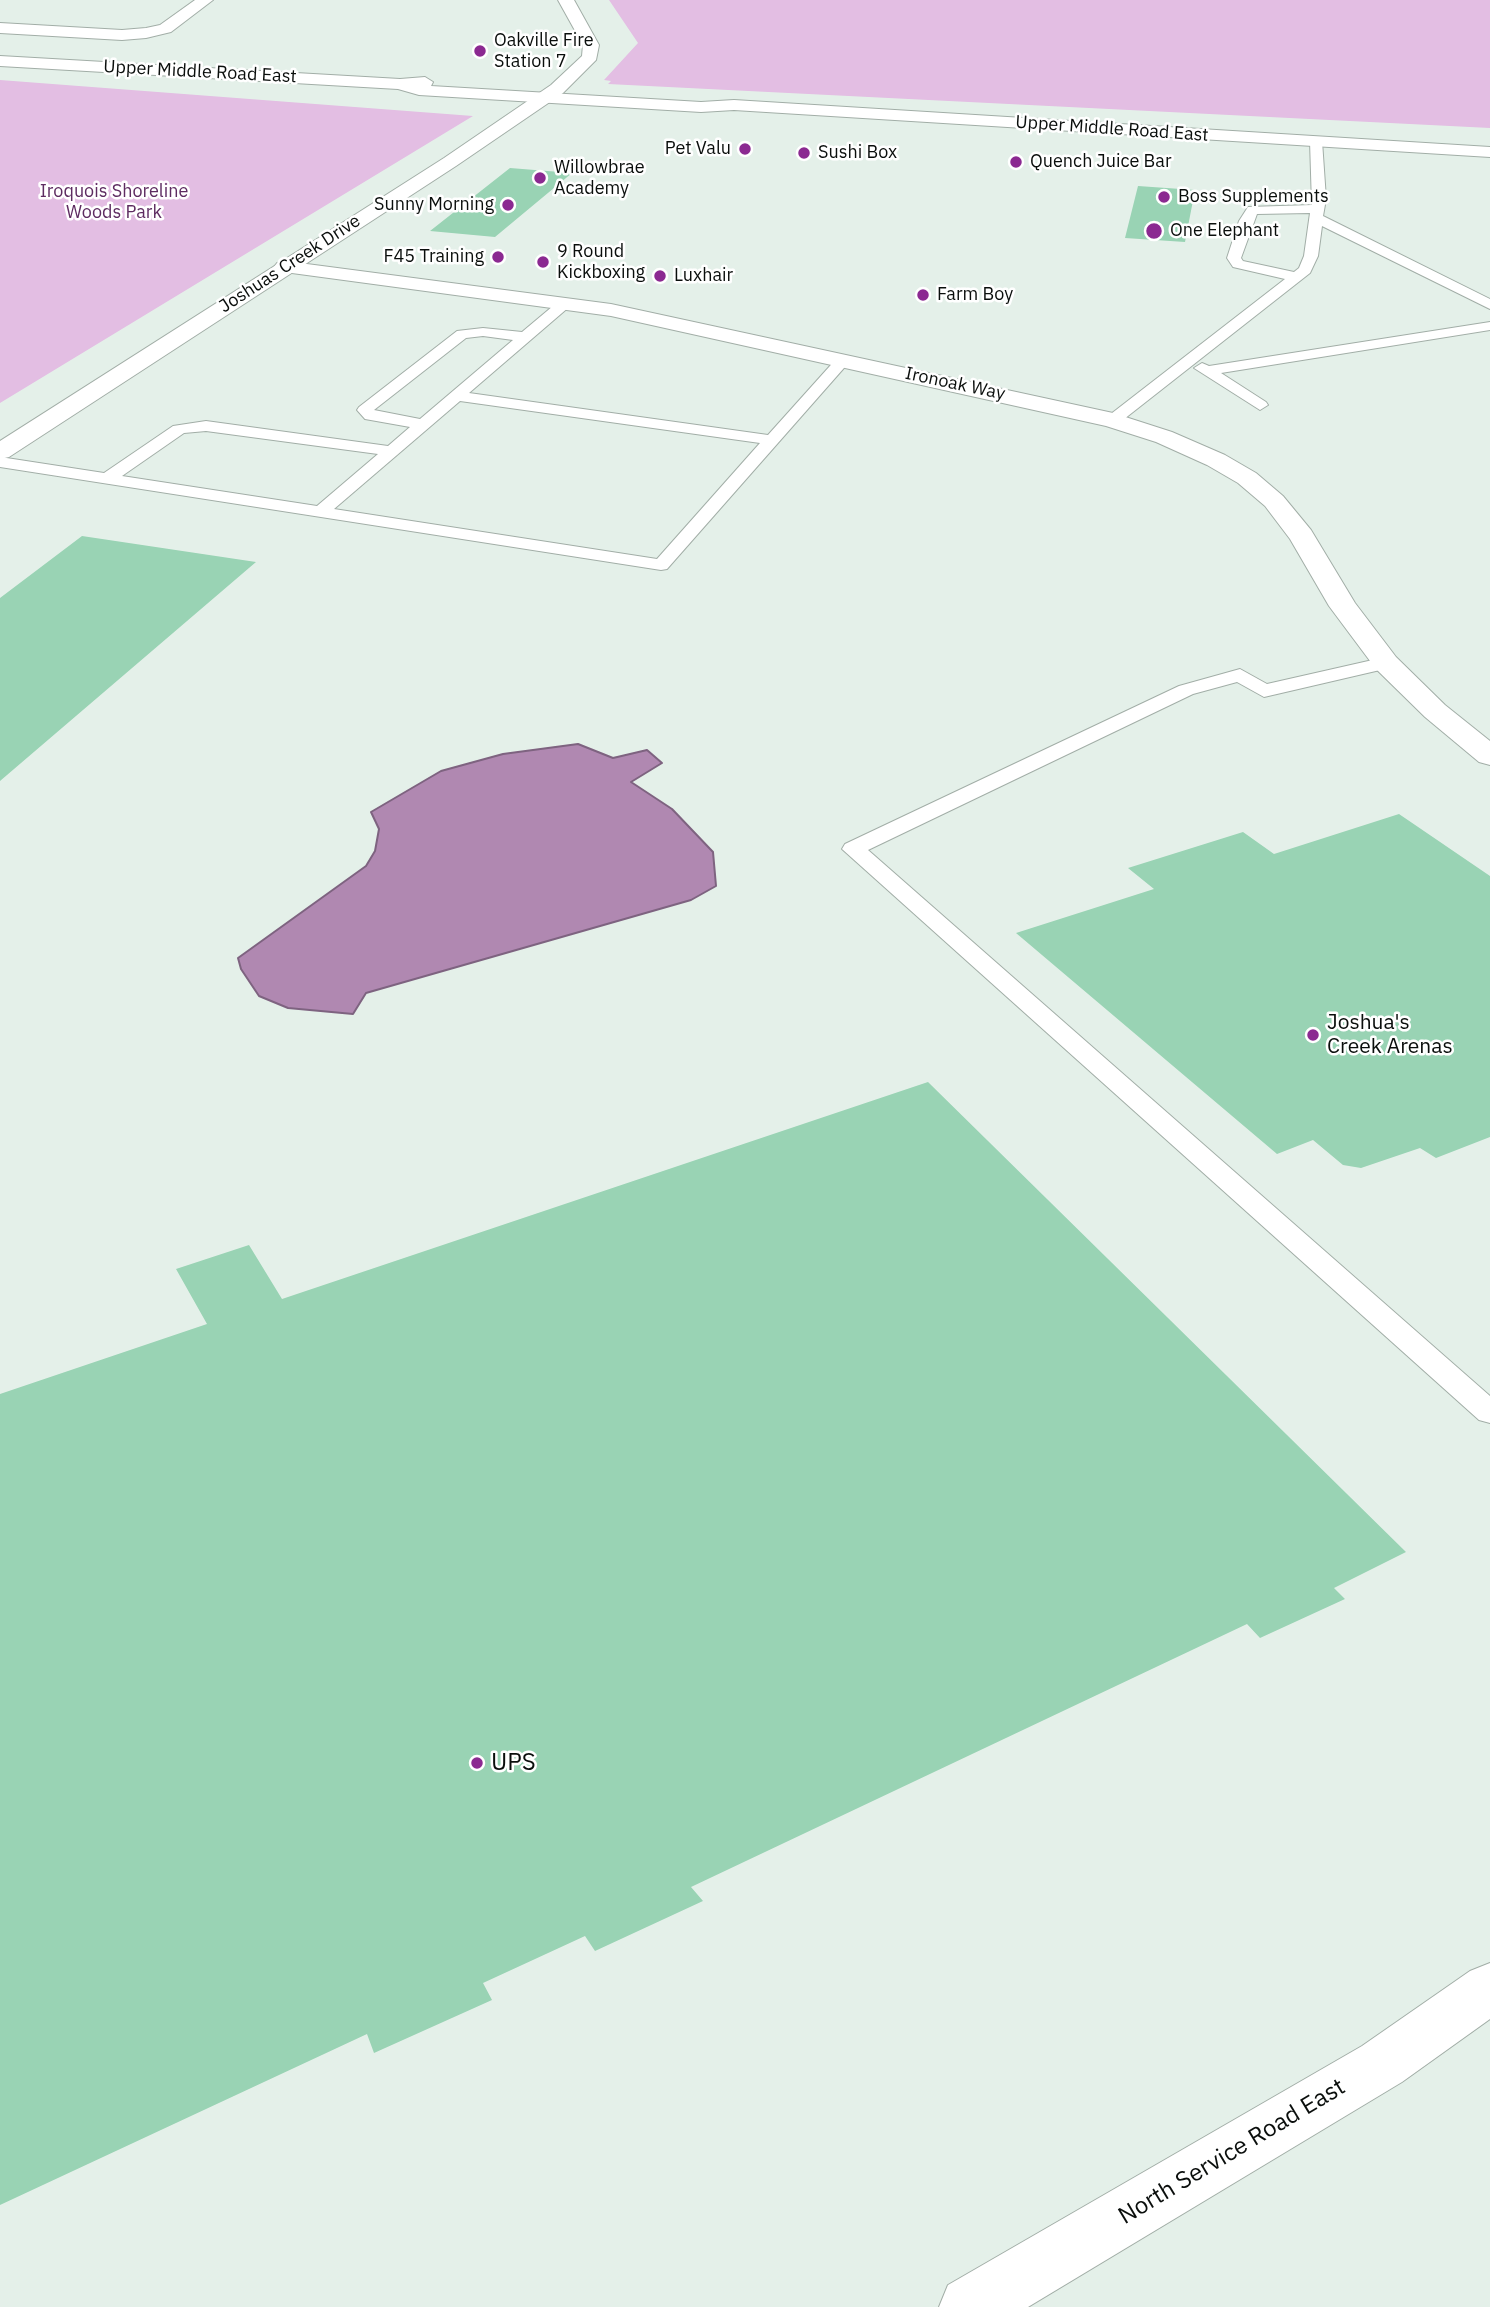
<!DOCTYPE html>
<style>
body{margin:0}
canvas{display:block;background:#e4f0e9}
</style>
<canvas width="1490" height="2307"></canvas>
<script>
const ctx = document.querySelector('canvas').getContext('2d');
ctx.lineJoin = 'round';
function paint(path, color) { ctx.fillStyle = color; ctx.fill(path, 'evenodd'); }
const shape = rows => new Path2D(rows.map(r => 'M' + r).join(''));
function strokePath(path, color, width, dash) { ctx.strokeStyle = color; ctx.lineWidth = width; ctx.lineCap = dash ? 'butt' : 'round'; ctx.setLineDash(dash || []); ctx.stroke(path); }
function label(font, color, halo, rows, align = 'center') {
  ctx.font = font + ' "IBM Plex Sans",sans-serif'; ctx.lineWidth = 5; ctx.setLineDash([]); ctx.textBaseline = 'middle'; ctx.strokeStyle = halo; ctx.fillStyle = color; for (const [text, x, y, turn = 0] of rows) {
    ctx.save(); ctx.translate(x, y); ctx.rotate((+turn || 0) * Math.PI / 180); ctx.textAlign = isNaN(turn) ? turn : align; if (halo) ctx.strokeText(text, 0, 0); ctx.fillText(text, 0, 0); ctx.restore();
  }
}
paint(shape([
 [609,0,1490,0,1490,128,608,84,611,81,604,80,638,43],
 [0,80,473,116,0,403]
]), '#e3bee3');
const water = shape([
 [578,744,613,758,647,750,662,763,631,782,672,809,713,852,716,886,691,900,366,993,353,1014,288,1008,259,996,241,969,238,958,366,866,375,851,379,829,371,812,441,771,503,754,578,744]
]);
paint(water, '#b088b1');
strokePath(water, '#7e6380', 2);
paint(shape([
 [510,168,572,173,495,237,430,231],
 [1138,186,1195,190,1185,242,1125,238],
 [82,536,256,562,0,781,0,598],
 [1399,814,1490,876,1490,1137,1436,1158,1420,1148,1361,1168,1343,1165,1313,1140,1277,1154,1016,933,1154,889,1128,868,1243,832,1274,854],
 [928,1082,1406,1552,1334,1588,1345,1599,1260,1638,1247,1624,691,1887,703,1901,595,1951,585,1936,483,1983,492,2000,374,2053,367,2034,0,2205,0,1394,207,1324,176,1269,249,1245,282,1299]
]), '#99d3b4');
const service = shape([
 [1316,137,1322,141,1326,199,1323,216,1490,299,1490,309,1322,226,1318,256,1310,273,1119,423,1107,423,1105,420,1107,417,1285,279,1233,267,1227,258,1239,221,1248,207,1312,205,1310,141,1316,137],
 [1310,213,1304,256,1299,268,1294,272,1243,261,1241,258,1257,214,1310,213],
 [564,300,569,301,571,304,569,307,469,393,768,435,838,357,843,355,851,360,667,569,661,570,0,467,0,457,104,473,173,426,206,421,388,446,410,427,365,419,357,410,359,407,457,331,483,328,522,332,559,301,564,300],
 [483,336,513,340,420,419,374,410,466,338,483,336],
 [460,401,760,443,657,559,334,509,460,401],
 [206,431,378,454,317,506,122,476,184,433,206,431],
 [1490,322,1490,330,1221,373,1266,402,1268,405,1260,410,1194,368,1202,363,1209,366,1490,322],
 [1386,657,1393,659,1396,663,1393,667,1264,697,1237,682,1193,694,868,850,1490,1396,1490,1423,1479,1420,842,849,845,844,1179,686,1240,669,1267,684,1386,657]
]);
const minor = shape([
 [195,0,213,0,171,32,146,38,122,40,0,33,0,23,122,30,146,28,160,25,195,0],
 [284,261,611,304,1113,413,1172,432,1225,455,1256,473,1283,496,1311,530,1355,603,1396,657,1445,705,1490,741,1490,765,1479,762,1425,717,1376,669,1329,606,1290,539,1265,506,1238,483,1207,465,1156,442,1106,426,611,316,277,271,274,267,277,263,284,261]
]);
const tertiary = shape([
 [558,0,574,0,599,45,596,60,563,93,456,166,9,457,0,459,0,441,444,158,551,85,582,56,583,45,558,0],
 [1490,1963,1490,2019,1402,2082,1028,2307,939,2307,948,2285,1362,2046,1470,1971,1490,1963]
]);
const secondary = shape([
 [0,56,400,79,425,77,433,82,431,86,701,102,734,100,1490,147,1490,157,734,110,701,112,419,95,398,89,0,66,0,56]
]);
strokePath(service, '#a2aea7', 2);
strokePath(minor, '#a2aea7', 2);
strokePath(tertiary, '#a2aea7', 2);
strokePath(secondary, '#a2aea7', 2);
paint(service, '#fff');
paint(minor, '#fff');
paint(tertiary, '#fff');
paint(secondary, '#fff');
for (const [x, y, r, color] of [
 [480,51,7,"#8b2991"],
 [745,149,7,"#8b2991"],
 [804,153,7,"#8b2991"],
 [1016,162,7,"#8b2991"],
 [540,178,7,"#8b2991"],
 [1164,197,7,"#8b2991"],
 [508,205,7,"#8b2991"],
 [1154,231,9,"#8b2991"],
 [498,257,7,"#8b2991"],
 [543,262,7,"#8b2991"],
 [660,276,7,"#8b2991"],
 [923,295,7,"#8b2991"],
 [1313,1035,7,"#8b2991"],
 [477,1763,7,"#8b2991"]
]) { const dot = new Path2D(); dot.arc(x, y, r, 0, 2 * Math.PI); ctx.fillStyle = color; ctx.fill(dot); strokePath(dot, '#fff', 2.5); }
label('18px', '#0a0e0c', '#fff', [
 ["Oakville Fire",494,41],
 ["Station 7",494,62],
 ["Pet Valu",731,149,"right"],
 ["Sushi Box",818,153],
 ["Quench Juice Bar",1030,162],
 ["Willowbrae",554,168],
 ["Academy",554,189],
 ["Boss Supplements",1178,197],
 ["Sunny Morning",494,205,"right"],
 ["One Elephant",1170,231],
 ["9 Round",557,252],
 ["Kickboxing",557,273],
 ["F45 Training",484,257,"right"],
 ["Luxhair",674,276],
 ["Farm Boy",937,295]
], 'left');
label('18px', '#0a0e0c', '#fff', [
 ["Upper Middle Road East",200,72,3],
 ["Upper Middle Road East",1112,129,4],
 ["Joshuas Creek Drive",290,264,-33],
 ["Ironoak Way",955,384,12]
]);
label('18px', '#5e2c61', '#fff', [
 ["Iroquois Shoreline",114,192],
 ["Woods Park",114,213]
]);
label('21px', '#0a0e0c', '#fff', [
 ["Joshua's",1327,1023],
 ["Creek Arenas",1327,1047]
], 'left');
label('24px', '#0a0e0c', '#fff', [
 ["UPS",491,1763]
], 'left');
label('24px', '#0a0e0c', '#fff', [
 ["North Service Road East",1232,2152,-31]
]);
</script>
